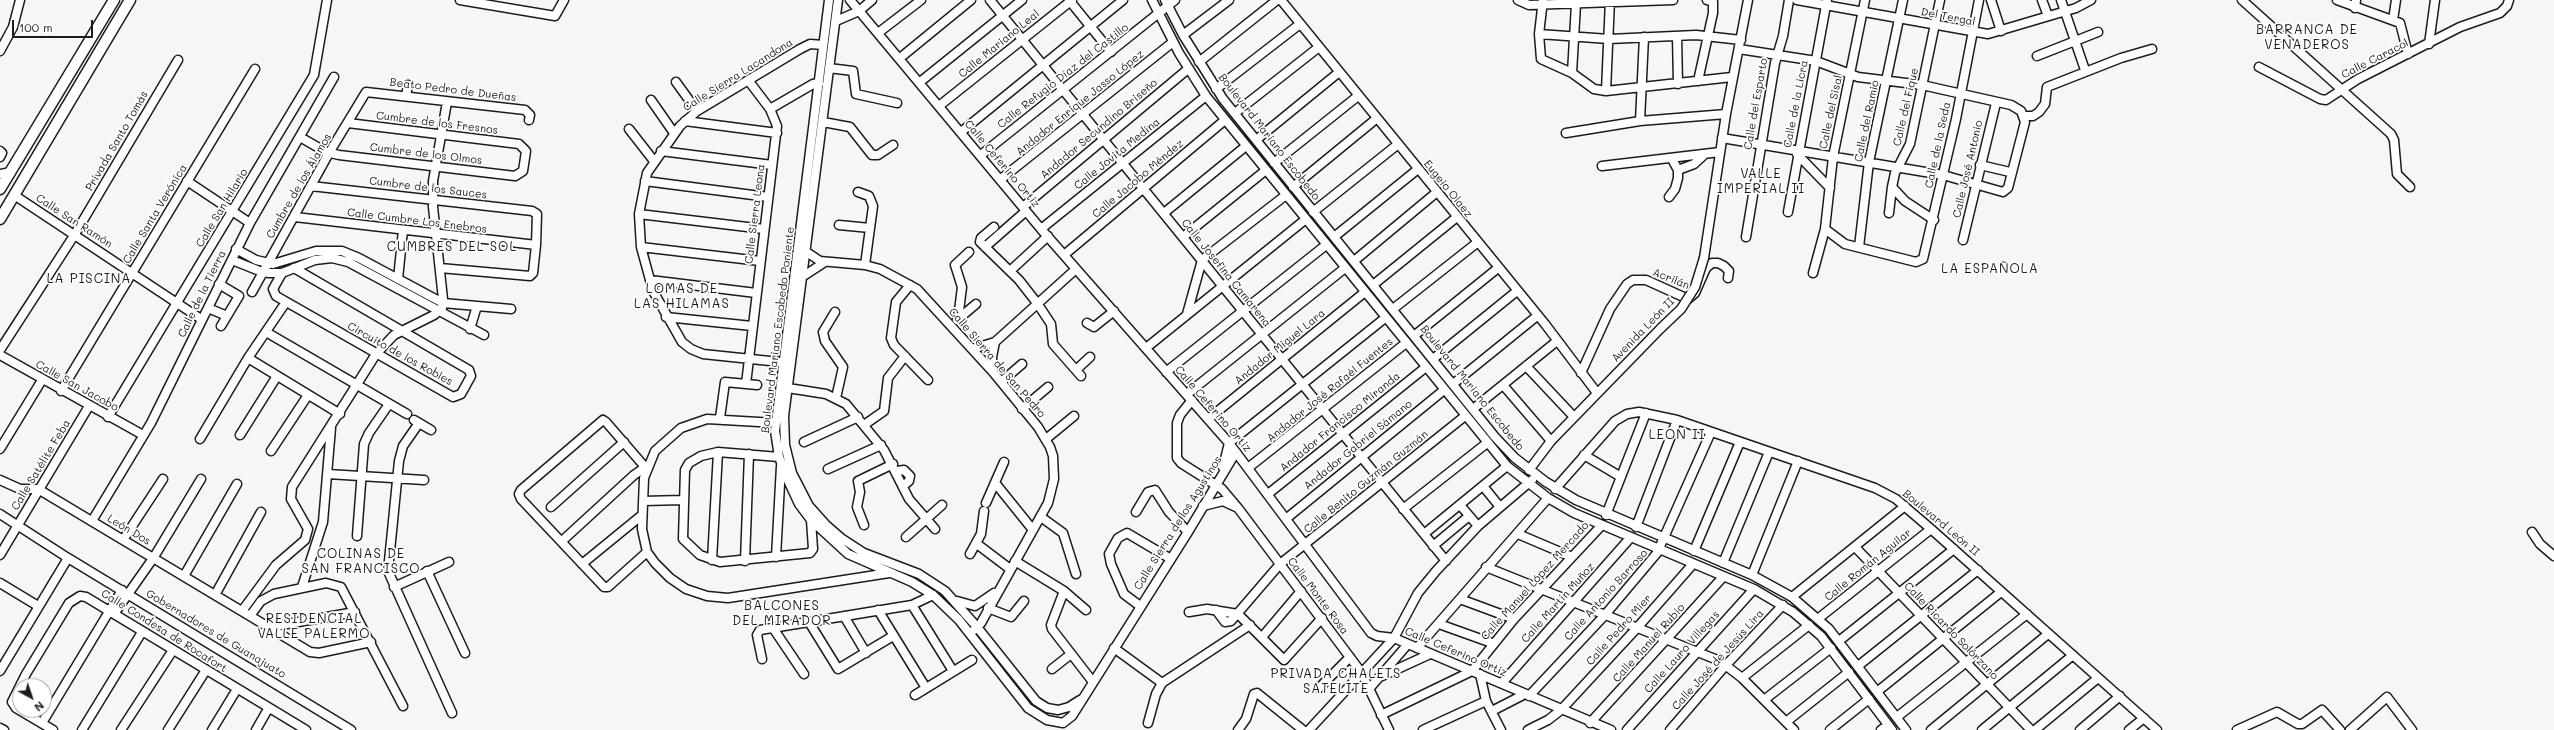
<!DOCTYPE html>
<meta charset="utf-8">
<style>
body{margin:0}
#map{position:relative;width:2554px;height:730px;overflow:hidden;background:#f6f6f6;font-family:Mali,sans-serif}
canvas{display:block}
.north{position:absolute;left:12px;top:678px;width:40px;height:40px;box-sizing:border-box;background:#fff;border:1px solid #a4a4a4;border-radius:50%;rotate:140deg;font-size:11px;font-weight:700;line-height:16px;text-align:center;color:#1c1c1c}
.north::after{content:'';display:block;margin:auto;width:14px;height:18px;background:#1c1c1c;clip-path:polygon(50% 0,100% 100%,50% 72%,0 100%)}
.scale{position:absolute;left:12px;top:20px;width:81px;height:18px;box-sizing:border-box;border:2px solid #1c1c1c;border-top:0;padding-left:5px;font-size:12px;line-height:14px;white-space:nowrap;color:#1c1c1c;-webkit-text-stroke:3px #fff;paint-order:stroke}
</style>
<div id="map">
<canvas width="2554" height="730"></canvas>
<div class="north">N</div>
<div class="scale">100 m</div>
</div>
<script>
const ctx = document.querySelector('canvas').getContext('2d');
ctx.lineJoin = 'round';
const shape = rows => new Path2D(rows.map(r => 'M' + r).join(''));
function strokePath(path, color, width, dash) { ctx.strokeStyle = color; ctx.lineWidth = width; ctx.lineCap = dash ? 'butt' : 'round'; ctx.setLineDash(dash || []); ctx.stroke(path); }
function label(font, color, halo, rows, align = 'center') {
  ctx.font = font + ' Mali,sans-serif'; ctx.lineWidth = 3.5; ctx.setLineDash([]); ctx.textBaseline = 'middle'; ctx.strokeStyle = halo; ctx.fillStyle = color; for (const [text, x, y, turn = 0] of rows) {
    ctx.save(); ctx.translate(x, y); ctx.rotate((+turn || 0) * Math.PI / 180); ctx.textAlign = isNaN(turn) ? turn : align; if (halo) ctx.strokeText(text, 0, 0); ctx.fillText(text, 0, 0); ctx.restore();
  }
}
const minor = shape([
 [460,0,555,16,564,0],
 [829,0,775,431,779,457,786,476,799,504,811,520,848,554,912,582,933,595,959,620,1028,708,1047,720,1063,723,1072,716,1188,532,1236,452],
 [838,0,784,416,785,445,792,473,809,506,826,525,841,538,864,553,919,574,945,591,977,627,1036,701,1047,708,1058,710,1069,707,1080,700],
 [850,0,1041,229,1229,443,1371,633,1377,636,1394,638,1611,730],
 [990,0,1446,561],
 [1069,0,1111,52],
 [1152,0,1179,53,1206,96,1507,466,1548,498,1574,513,1754,589,1793,612,1821,636,1892,730],
 [1165,0,1183,35,1223,99,1495,437,1515,458,1546,482,1576,500,1752,575,1792,597,1829,629,1906,730],
 [1281,0,1545,324,1597,393],
 [1518,0,1529,5,1673,0],
 [1543,0,1539,34,1541,59,1572,73,1594,89,1606,91,1732,77],
 [1797,0,1988,34,2076,8,2091,0],
 [1991,0,2001,31],
 [2042,0,2048,16],
 [2061,0,2085,70],
 [2242,0,2391,134,2394,140,2397,174,2410,187],
 [2337,0,2400,23,2408,54],
 [2355,8,2356,0],
 [2393,20,2396,0],
 [836,21,859,11,872,0],
 [878,33,921,0],
 [1539,34,1609,39,1696,35,1741,40],
 [1183,35,1229,0],
 [1677,36,1678,84],
 [2429,44,2435,0],
 [0,51,13,27,20,0],
 [2037,56,2098,32],
 [900,58,971,0],
 [1199,62,1277,0],
 [2259,67,2320,99,2326,100,2358,79,2460,27,2500,13,2507,6,2509,0],
 [829,68,853,71,856,94,897,103],
 [1572,73,1576,4],
 [1698,81,1713,13,1713,2,1707,0],
 [676,82,697,111],
 [920,82,1022,0],
 [1216,89,1300,24],
 [1606,91,1610,0],
 [406,96,408,85],
 [651,100,674,133],
 [939,106,1072,0],
 [770,109,813,84,819,83],
 [1235,113,1319,47],
 [2024,116,2033,116,2039,112,2045,104,2047,87,2121,58,2152,49],
 [685,121,777,133],
 [1640,121,1644,37],
 [823,122,850,127,872,155,878,155,893,145],
 [629,129,654,161],
 [961,132,1123,0],
 [1566,133,1640,121,1726,114],
 [300,137,326,152,339,155,515,176,523,171,526,151,519,144,348,123],
 [1722,138,1943,175,2003,192,2008,188,2025,122,2021,111,2011,105,1922,85,1858,77,1816,61,1739,49],
 [1256,140,1338,73],
 [0,151,2,153,0,157],
 [661,151,772,165],
 [1797,154,1830,188],
 [981,155,1175,0],
 [1274,163,1358,96],
 [1980,165,2010,172],
 [1602,166,1720,152],
 [1678,170,1694,164,1705,154],
 [0,174,11,172],
 [1001,179,1173,42],
 [187,181,250,223],
 [645,181,768,197],
 [311,186,532,211,537,214,536,245,533,273,530,276,440,268],
 [1293,187,1376,119],
 [858,192,869,196,873,206,865,265],
 [14,195,201,319],
 [1669,197,1675,189,1678,178,1678,170,1672,159],
 [1023,207,1188,69],
 [1313,212,1397,145],
 [1788,212,1827,0],
 [1164,213,1246,146],
 [1889,213,1892,187],
 [639,214,764,229],
 [295,217,536,245],
 [1934,220,1905,201,1892,187,1895,173,1910,144,1940,0],
 [839,225,870,228],
 [994,227,981,238,980,242,1019,280,1037,303,1051,324,1053,344,1081,376],
 [1041,229,1206,96],
 [1825,229,1845,244,1916,262,1923,259,1956,119,1979,0],
 [1183,237,1266,170],
 [1334,237,1418,169],
 [1746,237,1775,63,1783,36,1789,0],
 [1963,240,1996,103],
 [641,247,760,261],
 [985,247,1026,211],
 [1859,247,1869,162,1903,0],
 [236,249,256,260,273,264,316,251,342,251,359,258,443,303,511,309],
 [805,251,820,261,865,265,880,269,917,289,993,372,1038,427,1050,447,1053,456,1054,479,1048,503,981,623,974,630],
 [1064,255,1225,120],
 [1704,258,1726,114,1748,0],
 [232,260,262,272,270,273,282,273,315,260,332,258,348,262,484,335],
 [1354,261,1437,192],
 [1010,271,1048,236],
 [282,273,273,289,276,296,453,397,461,394,471,376,469,370,294,268],
 [1813,273,1825,229,1833,157,1865,0],
 [802,277,825,262],
 [398,279,403,230],
 [650,280,756,293],
 [219,284,239,296,221,326],
 [910,285,896,302,891,338,894,345,928,380],
 [1373,285,1457,217],
 [252,292,329,153,366,92,525,110,530,115,529,120],
 [208,308,227,316],
 [1393,309,1478,242],
 [835,312,823,332,825,341,843,367,836,398],
 [1187,314,1202,260,1286,195],
 [666,317,752,326],
 [958,319,962,287,955,265,969,252],
 [957,320,976,304],
 [1087,323,1094,327,1114,311],
 [470,329,477,306],
 [266,332,407,414],
 [1415,335,1498,268],
 [1146,348,1306,219],
 [972,349,995,342,1076,269],
 [0,350,75,234,178,60],
 [0,355,143,435],
 [248,358,340,414],
 [1433,359,1517,291],
 [789,363,703,354,691,349,682,342,653,291,641,247,639,214,647,173,680,126,697,111,800,49,810,44,823,45],
 [1526,366,1574,417],
 [1076,370,1090,357],
 [993,372,992,357,995,342],
 [1166,372,1326,245],
 [1581,373,1610,309,1627,284,1633,280,1646,280,1688,299,1695,293,1706,268,1712,263,1718,263,1724,266,1729,271,1728,278],
 [1001,382,1022,364],
 [746,384,777,126,770,109,748,80],
 [1453,384,1537,316],
 [1503,385,1551,441],
 [788,388,826,394,846,404,884,450,909,499,935,529],
 [61,391,255,69],
 [1187,394,1345,268],
 [1192,400,1180,415,1177,423,1177,458,1181,463,1222,489,1238,508,1361,672,1389,730],
 [1022,409,1048,387],
 [1473,409,1557,341],
 [108,417,314,75,327,0],
 [720,418,725,382,757,385],
 [1208,419,1365,292],
 [414,420,431,430],
 [419,423,403,446,399,461,388,571,452,713],
 [776,423,707,419,681,428,655,451,644,478,642,529,647,552,655,563,670,578,686,589,707,596,728,598,889,573],
 [864,425,884,411,888,378,905,356],
 [240,435,277,376],
 [200,439,248,358,286,302],
 [1046,439,1074,416],
 [804,442,858,417],
 [0,449,42,380],
 [271,451,308,395],
 [1584,455,1621,477],
 [779,457,718,452,701,456,689,463,685,470,683,539,700,555,720,562,810,553,813,549,811,520],
 [645,467,606,422,603,420,521,490,519,494,521,499,604,587,608,587,647,552],
 [1223,467,1229,443,1385,318],
 [1248,468,1406,343],
 [828,469,881,445],
 [1529,470,1551,441,1661,328],
 [897,471,904,470,910,476,909,481,903,486],
 [328,474,424,480],
 [0,480,20,489,38,489,310,652,319,653,371,642],
 [996,484,1033,530],
 [1483,486,1500,507],
 [1555,489,1615,421,1627,414,1639,412,1677,420,1875,488,1896,499,1931,529,2157,730],
 [1268,494,1426,367],
 [643,501,683,500],
 [986,503,1004,462],
 [1460,505,1478,526],
 [1203,506,1223,501,1236,507],
 [551,507,624,442],
 [1403,509,1487,443],
 [1136,512,1148,492,1155,490,1169,512,1188,532],
 [0,514,68,558,351,730],
 [1606,515,1646,413],
 [1041,517,1063,533,1076,574],
 [1287,518,1444,390],
 [92,521,151,423,250,223,334,77],
 [864,525,857,507,860,492,858,481,893,464],
 [1636,527,1677,420],
 [2532,532,2540,544,2554,556],
 [1424,534,1507,466],
 [1518,534,1572,557],
 [357,536,364,444,369,433,389,404],
 [906,537,942,505],
 [123,540,163,479],
 [562,541,634,475,647,466],
 [977,544,1010,569],
 [1433,546,1469,516],
 [1855,547,2031,730],
 [1694,551,1740,442],
 [970,554,981,534,984,511],
 [0,555,89,406],
 [776,557,781,466],
 [712,560,718,452],
 [745,561,749,454],
 [1015,561,1064,591,1051,625,1052,629,1093,682],
 [1723,563,1769,452],
 [582,564,642,515],
 [1486,567,1720,661,1742,678,1794,730],
 [427,571,465,653],
 [1752,575,1798,461],
 [184,576,237,484],
 [0,583,38,606],
 [302,587,323,522,331,428],
 [394,587,449,562],
 [1064,591,1086,610],
 [215,595,261,512],
 [1792,597,1905,506],
 [1460,599,1514,619],
 [957,601,975,606,994,593],
 [912,605,953,671],
 [1140,606,1124,594,1111,564,1109,554,1118,538,1127,533,1171,559],
 [988,608,1011,617,1024,601],
 [878,610,926,688],
 [1216,610,1225,622,1231,621,1280,564,1465,416],
 [242,611,276,565,305,540,308,529,291,499,292,487,376,354,394,335,434,315,442,308,443,299,433,207,433,181,447,102],
 [1189,612,1207,609,1238,614,1284,660,1322,618],
 [114,614,154,557,201,479],
 [250,616,261,601,274,594,326,583,341,587,403,706],
 [844,616,866,653],
 [1819,618,1931,529],
 [809,622,838,669,893,636],
 [1439,624,1492,643],
 [270,627,355,612],
 [773,628,804,674],
 [1263,636,1301,591],
 [1839,641,1954,549],
 [1114,648,1162,683,1156,694,1148,723],
 [1417,648,1548,498],
 [762,659,757,635,760,630,912,605,933,595],
 [1858,666,1978,570],
 [1052,669,1071,654],
 [0,671,68,558],
 [1480,674,1486,701,1501,730],
 [1382,676,1430,654],
 [1742,678,1809,625],
 [1162,683,1250,625],
 [1502,683,1631,537],
 [1319,688,1350,657],
 [1369,689,1408,644],
 [1878,691,2001,592],
 [915,695,972,660],
 [1529,696,1604,616,1657,553,1711,432],
 [1764,700,1831,648],
 [1492,711,1525,694],
 [1381,715,1472,671,1514,619,1602,525],
 [1897,717,2027,614],
 [1786,722,1849,672],
 [42,723,122,590],
 [1590,723,1723,577],
 [0,728,4,730],
 [53,730,16,708,12,702,26,674,69,603,80,596,86,597,306,730],
 [82,730,142,632],
 [121,730,173,650],
 [168,730,206,670],
 [212,730,237,689],
 [256,730,268,709],
 [1238,730,1246,719,1254,694,1257,693,1303,730],
 [1309,730,1394,638,1418,593,1436,571,1478,526,1532,480],
 [1423,730,1486,701],
 [1528,730,1548,720,1561,710,1636,629,1693,564],
 [1627,730,1754,589],
 [1670,730,1726,665,1783,605],
 [1830,730,1869,699],
 [1881,730,1888,725],
 [1931,730,2048,634],
 [1982,730,2073,655],
 [2035,730,2098,678],
 [2080,730,2120,696],
 [2129,730,2144,718],
 [2237,730,2277,712,2298,724,2302,724,2322,710,2340,730],
 [2350,730,2387,697,2412,730]
]);
const major = shape([
 [0,189,114,0],
 [0,219,130,0]
]);
strokePath(minor, '#1c1c1c', 11);
strokePath(major, '#1c1c1c', 13);
strokePath(minor, '#fff', 8);
strokePath(major, '#fff', 10);
const minorBridge = shape([
 [1661,328,1681,309,1695,287,1704,258]
]);
strokePath(minorBridge, '#1c1c1c', 11, []);
strokePath(minorBridge, '#fff', 8);
label('11px', '#1c1c1c', '#fff', [
 ["Del Tergal",1948,17,11],
 ["Calle Mariano Leal",999,44,-39],
 ["Calle Caracol",2375,59,-27],
 ["Calle Sierra Lacandona",738,75,-32],
 ["Calle Refugio Díaz del Castillo",1063,76,-38],
 ["Beato Pedro de Dueñas",453,90,7],
 ["Andador Enrique Jasso López",1080,103,-39],
 ["Calle del Esparto",1756,104,-80],
 ["Calle de la Licra",1796,104,-79],
 ["Calle del Fique",1906,107,-77],
 ["Calle del Sisal",1831,112,-78],
 ["Calle del Ramio",1867,121,-78],
 ["Cumbre de los Fresnos",437,123,7],
 ["Andador Secundino Briseño",1099,129,-40],
 ["Boulevard Mariano Escobedo",1269,137,52],
 ["Privada Santo Tomás",117,141,-60],
 ["Calle de la Seda",1938,145,-78],
 ["Cumbre de los Olmos",426,154,7],
 ["Calle Jovita Medina",1117,154,-39],
 ["Calle Ceferino Ortiz",1002,164,50],
 ["Calle José Antonio",1968,169,-77],
 ["Calle Jacobo Méndez",1138,179,-40],
 ["Cumbre de los Álamos",299,186,-60],
 ["Cumbre de los Sauces",428,188,7],
 ["Eugeio Olaez",1448,189,51],
 ["Calle San Hilario",222,208,-59],
 ["Calle Santa Verónica",155,214,-59],
 ["Calle Sierra Leona",755,214,-83],
 ["Calle San Ramón",74,221,33],
 ["Calle Cumbre Los Enebros",417,221,7],
 ["Calle Josefina Camarena",1226,273,51],
 ["Acrilán",1671,279,22],
 ["Calle de la Tierra",202,294,-64],
 ["Boulevard Mariano Escobedo Poniente",778,330,-83],
 ["Avenida León II",1643,330,-46],
 ["Andador Miguel Lara",1280,347,-39],
 ["Circuito de los Robles",400,354,29],
 ["Calle Sierra de San Pedro",997,363,49],
 ["Calle San Jacobo",77,386,29],
 ["Boulevard Mariano Escobedo",1472,388,51],
 ["Andador José Rafaél Fuentes",1330,390,-39],
 ["Calle Ceferino Ortiz",1213,409,49],
 ["Andador Francisco Miranda",1340,422,-39],
 ["Andador Gabriel Sámano",1358,445,-39],
 ["Calle Satélite Feba",41,465,-59],
 ["Calle Benito Guzmán Guzmán",1366,482,-39],
 ["Calle Sierra de los Agustinos",1178,523,-58],
 ["Boulevard León II",1941,523,40],
 ["León Dos",129,530,31],
 ["Calle Román Aguilar",1868,565,-39],
 ["Calle Manuel López Mercado",1535,581,-48],
 ["Calle Antonio Barroso",1606,595,-48],
 ["Calle Monte Rosa",1318,596,53],
 ["Calle Martín Muñoz",1558,603,-48],
 ["Calle Pedro Mier",1619,630,-48],
 ["Calle Condesa de Rocafort",164,631,32],
 ["Calle Ricardo Solórzano",1951,631,46],
 ["Gobernadores de Guanajuato",216,634,31],
 ["Calle Manuel Rubio",1649,643,-48],
 ["Calle Ceferino Ortiz",1456,652,23],
 ["Calle Lauro Villegas",1682,652,-48],
 ["Calle José de Jesús Lira",1718,660,-48]
]);
ctx.letterSpacing = '1px';
label('13px', '#1c1c1c', '#fff', [
 ["BARRANCA DE",2307,30],
 ["VENADEROS",2307,45],
 ["VALLE",1761,174],
 ["IMPERIAL II",1761,189],
 ["CUMBRES DEL SOL",452,247],
 ["LA ESPAÑOLA",1990,269],
 ["LA PISCINA",89,279],
 ["LOMAS DE",682,289],
 ["LAS HILAMAS",682,304],
 ["LEON II",1677,435],
 ["COLINAS DE",361,554],
 ["SAN FRANCISCO",361,569],
 ["BALCONES",782,606],
 ["DEL MIRADOR",782,621],
 ["RESIDENCIAL",314,619],
 ["VALLE PALERMO",314,634],
 ["PRIVADA CHALETS",1336,674],
 ["SATELITE",1336,689]
]);
ctx.letterSpacing = '0px';
</script>
